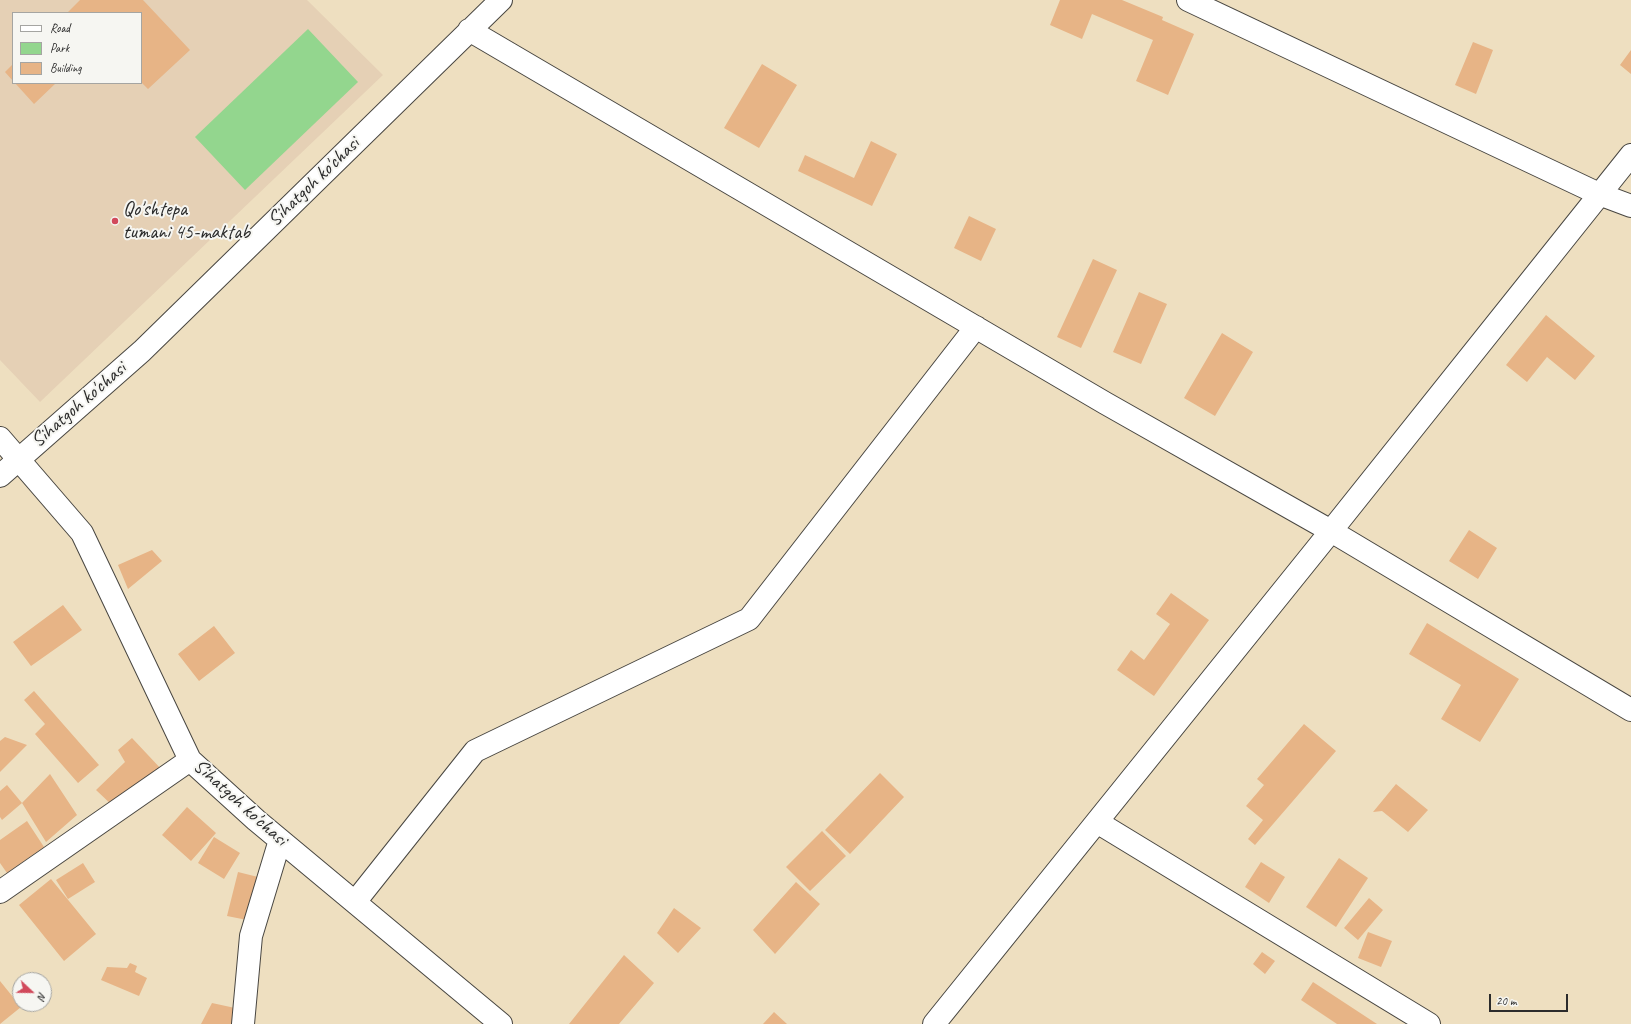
<!DOCTYPE html>
<style>
body{margin:0}
#map{position:relative;width:1631px;height:1024px;overflow:hidden;background:#eedfc0;font-family:Caveat,sans-serif}
canvas{display:block}
.legend{position:absolute;left:12px;top:12px;width:130px;height:72px;box-sizing:border-box;background:#f6f6f2;border:1px solid #a5a5a2;margin:0;padding:5px 7px;list-style:none;font-size:12px;color:#2b2b2b}
.legend li{display:flex;align-items:center;gap:8px;height:20px}
.legend b{width:20px;border:1px solid #a5a5a2}
.north{position:absolute;left:12px;top:972px;width:40px;height:40px;box-sizing:border-box;background:#f6f6f2;border:1px solid #a5a5a2;border-radius:50%;rotate:112deg;font-size:11px;font-weight:700;line-height:16px;text-align:center;color:#2b2b2b}
.north::after{content:'';display:block;margin:auto;width:14px;height:18px;background:#d1495b;clip-path:polygon(50% 0,100% 100%,50% 72%,0 100%)}
.scale{position:absolute;left:1489px;top:994px;width:79px;height:18px;box-sizing:border-box;border:2px solid #2b2b2b;border-top:0;padding-left:5px;font-size:12px;line-height:14px;white-space:nowrap;color:#2b2b2b;-webkit-text-stroke:3px #f6f6f2;paint-order:stroke}
</style>
<div id="map">
<canvas width="1631" height="1024"></canvas>
<ul class="legend">
<li><b style="height:5px;background:#fff"></b>Road</li>
<li><b style="height:11px;background:#93d68e"></b>Park</li>
<li><b style="height:11px;background:#e7b486"></b>Building</li>
</ul>
<div class="north">N</div>
<div class="scale">20 m</div>
</div>
<script>
const ctx = document.querySelector('canvas').getContext('2d');
ctx.lineJoin = 'round';
function paint(path, color) { ctx.fillStyle = color; ctx.fill(path, 'evenodd'); }
const shape = rows => new Path2D(rows.map(r => 'M' + r).join(''));
function strokePath(path, color, width, dash) { ctx.strokeStyle = color; ctx.lineWidth = width; ctx.lineCap = dash ? 'butt' : 'round'; ctx.setLineDash(dash || []); ctx.stroke(path); }
function label(font, color, halo, rows, align = 'center') {
  ctx.font = font + ' Caveat,sans-serif'; ctx.lineWidth = 4; ctx.setLineDash([]); ctx.textBaseline = 'middle'; ctx.strokeStyle = halo; ctx.fillStyle = color; for (const [text, x, y, turn = 0] of rows) {
    ctx.save(); ctx.translate(x, y); ctx.rotate((+turn || 0) * Math.PI / 180); ctx.textAlign = isNaN(turn) ? turn : align; if (halo) ctx.strokeText(text, 0, 0); ctx.fillText(text, 0, 0); ctx.restore();
  }
}
paint(shape([
 [0,0,307,0,383,75,40,402,0,360],
 [13,13,141,13,141,83,13,83]
]), '#e5d0b5');
paint(shape([
 [308,29,358,82,245,190,195,137]
]), '#93d68e');
paint(shape([
 [80,0,143,0,190,50,148,89,141,82,141,13,67,13],
 [1060,0,1122,0,1163,17,1162,20,1194,34,1168,95,1136,81,1153,40,1092,14,1082,39,1050,25],
 [1473,42,1493,50,1476,94,1455,85],
 [1631,50,1631,74,1620,65],
 [13,64,13,81,5,72],
 [762,64,797,85,759,148,724,128],
 [15,83,56,83,34,104],
 [871,141,897,154,872,206,798,171,805,155,854,178],
 [969,216,996,229,981,261,954,248],
 [1093,259,1117,270,1081,348,1057,337],
 [1139,292,1167,304,1141,364,1113,352],
 [1546,315,1595,356,1575,380,1547,357,1527,382,1506,365],
 [1222,333,1253,352,1215,416,1184,398],
 [1469,530,1497,548,1478,579,1449,561],
 [152,550,162,561,128,589,118,565],
 [1171,593,1209,620,1154,696,1117,670,1131,650,1144,660,1170,624,1156,614],
 [63,605,82,630,31,666,13,642],
 [1427,623,1519,679,1480,742,1441,719,1461,685,1409,654],
 [214,626,235,653,199,681,178,654],
 [34,691,99,765,78,783,35,734,45,724,24,700],
 [1304,724,1336,751,1255,845,1248,839,1263,820,1246,806,1264,785,1257,779],
 [5,737,27,745,0,772,0,741],
 [132,738,163,771,114,807,96,790,125,762,118,750],
 [880,773,904,797,850,854,825,830],
 [50,774,77,815,46,842,22,803],
 [1396,784,1428,810,1408,832,1382,811,1373,812],
 [7,785,22,803,2,820,0,817,0,791],
 [187,807,216,833,191,861,162,835],
 [27,821,44,847,7,873,0,863,0,840],
 [822,831,846,856,810,891,786,867],
 [214,837,240,853,224,879,198,863],
 [1339,858,1368,878,1336,927,1306,907],
 [1261,862,1285,877,1269,903,1245,887],
 [83,863,95,882,68,899,56,880],
 [238,872,258,877,247,920,227,916],
 [51,879,96,934,64,961,19,905],
 [796,882,820,904,775,954,753,930],
 [1369,898,1383,910,1358,940,1344,928],
 [674,908,701,928,678,953,657,933],
 [1368,932,1392,941,1381,967,1358,958],
 [1262,952,1275,961,1265,974,1253,964],
 [624,955,654,983,619,1024,569,1024],
 [130,963,137,966,135,972,147,978,139,996,101,980,107,967,127,968],
 [0,981,21,1007,0,1024],
 [1313,982,1377,1024,1337,1024,1301,1000],
 [212,1003,235,1008,235,1024,201,1024],
 [774,1012,787,1024,763,1024]
]), '#e7b486');
const street = shape([
 [1188,0,1599,194,1631,206],
 [469,30,1105,403,1331,531,1631,710],
 [0,438,82,533,190,760,256,820,501,1024],
 [0,476,142,351,501,0],
 [1097,822,1429,1024],
 [0,892,190,760],
 [355,902,475,751,749,619,976,327],
 [243,1024,251,936,280,840],
 [934,1024,1331,531,1631,155]
]);
strokePath(street, '#484641', 24);
strokePath(street, '#fff', 22);
for (const [x, y, r, color] of [
 [115,221,4,"#d1495b"]
]) { const dot = new Path2D(); dot.arc(x, y, r, 0, 2 * Math.PI); ctx.fillStyle = color; ctx.fill(dot); strokePath(dot, '#f6f6f2', 1.5); }
label('20px', '#2b2b2b', '#f6f6f2', [
 ["Sihatgoh ko'chasi",314,182,-44],
 ["Sihatgoh ko'chasi",79,405,-41],
 ["Sihatgoh ko'chasi",240,803,42]
]);
label('20px', '#2b2b2b', '#f6f6f2', [
 ["Qo'shtepa",123,210],
 ["tumani 45-maktab",123,233]
], 'left');
</script>
